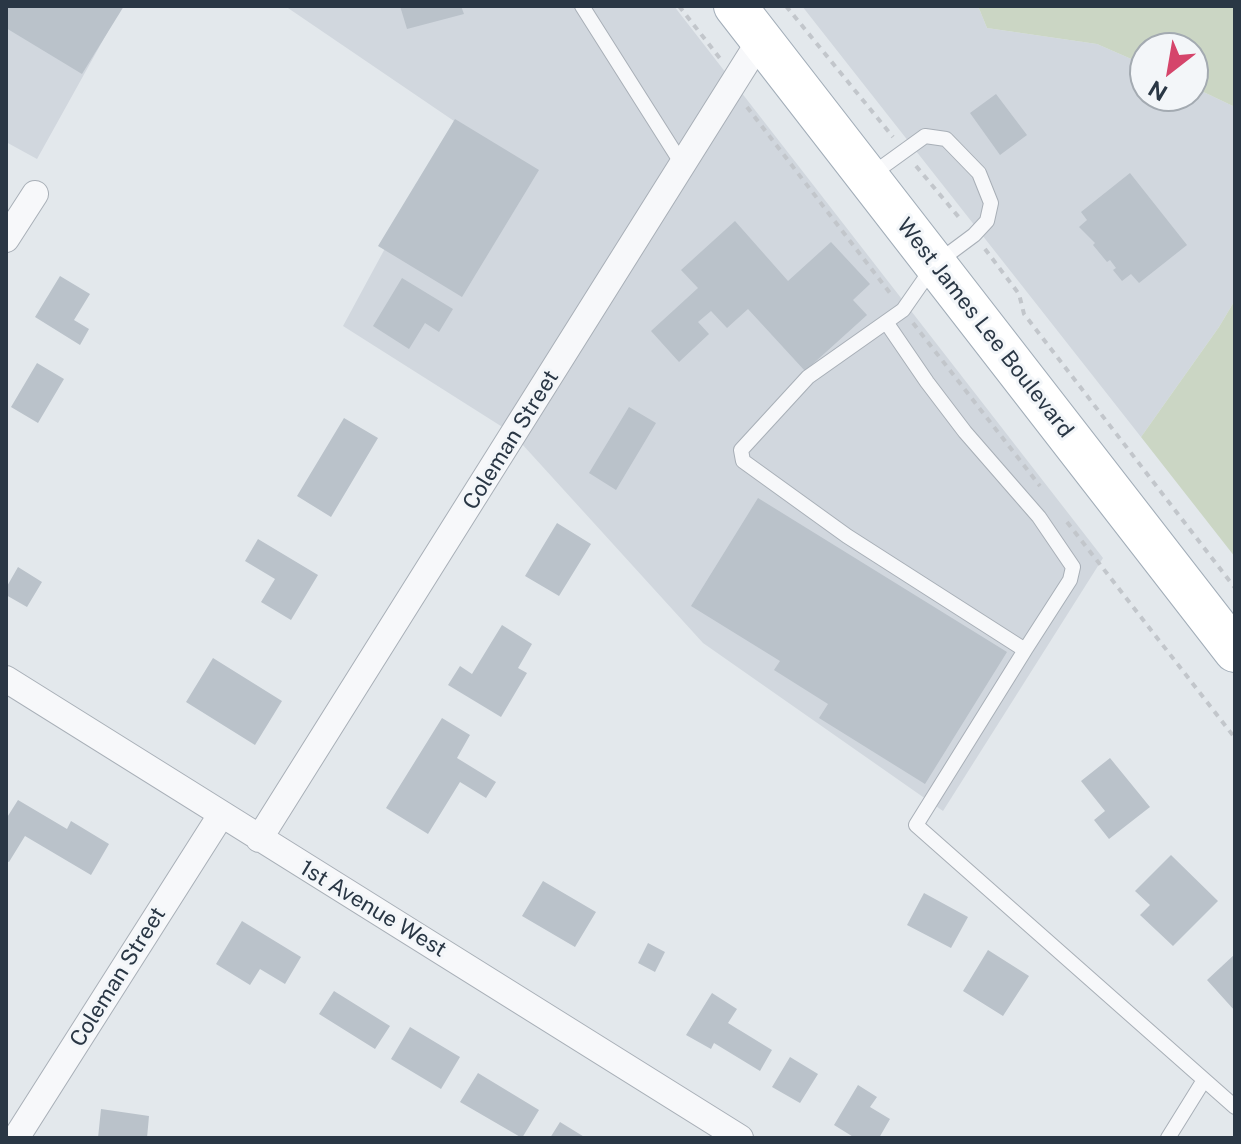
<!DOCTYPE html>
<style>
body{margin:0}
#map{position:relative;width:1241px;height:1144px;overflow:hidden;background:#e3e8ec;font-family:"Public Sans",sans-serif}
canvas{display:block}
.frame{position:absolute;inset:0;border:8px solid #2a3745;pointer-events:none}
.north{position:absolute;left:1129px;top:32px;width:80px;height:80px;box-sizing:border-box;background:#f3f6f9;border:2px solid #a3aab1;border-radius:50%;rotate:211deg;font-size:22px;font-weight:700;line-height:32px;text-align:center;color:#2a3745}
.north::after{content:'';display:block;margin:auto;width:28px;height:36px;background:#d5456b;clip-path:polygon(50% 0,100% 100%,50% 72%,0 100%)}
</style>
<div id="map">
<canvas width="1241" height="1144"></canvas>
<div class="frame"></div>
<div class="north">N</div>
</div>
<script>
const ctx = document.querySelector('canvas').getContext('2d');
ctx.lineJoin = 'round';
function paint(path, color) { ctx.fillStyle = color; ctx.fill(path, 'evenodd'); }
const shape = rows => new Path2D(rows.map(r => 'M' + r).join(''));
function strokePath(path, color, width, dash) { ctx.strokeStyle = color; ctx.lineWidth = width; ctx.lineCap = dash ? 'butt' : 'round'; ctx.setLineDash(dash || []); ctx.stroke(path); }
function label(font, color, halo, rows, align = 'center') {
  ctx.font = font + ' "Public Sans",sans-serif'; ctx.lineWidth = 6; ctx.setLineDash([]); ctx.textBaseline = 'middle'; ctx.strokeStyle = halo; ctx.fillStyle = color; for (const [text, x, y, turn = 0] of rows) {
    ctx.save(); ctx.translate(x, y); ctx.rotate((+turn || 0) * Math.PI / 180); ctx.textAlign = isNaN(turn) ? turn : align; if (halo) ctx.strokeText(text, 0, 0); ctx.fillText(text, 0, 0); ctx.restore();
  }
}
paint(shape([
 [6,6,122,6,37,159,6,142],
 [285,6,674,6,726,73,504,428,343,326,454,121],
 [802,6,978,6,987,28,1097,44,1145,65,1145,96,1193,96,1193,87,1235,107,1235,300,1219,327,1141,437],
 [741,92,1103,558,943,811,703,643,522,444]
]), '#d1d7de');
paint(shape([
 [978,6,1235,6,1235,107,1193,87,1193,48,1145,48,1145,65,1097,44,987,28],
 [1235,300,1235,557,1141,437,1219,327]
]), '#cbd6c4');
paint(shape([
 [6,6,124,6,82,74,6,28],
 [400,6,461,6,464,14,407,29],
 [996,94,1027,135,1000,155,970,113],
 [455,119,539,170,462,297,378,246],
 [1130,173,1187,245,1139,283,1131,274,1122,281,1113,270,1116,268,1110,260,1107,262,1093,245,1095,243,1079,227,1087,220,1081,212],
 [735,221,788,281,831,242,870,284,853,300,867,315,805,371,748,309,727,328,711,311,698,322,709,334,679,362,651,331,698,288,681,270],
 [60,276,90,294,74,320,89,329,80,345,35,317],
 [402,278,453,309,439,332,425,323,409,349,373,326],
 [37,363,64,379,38,423,11,407],
 [629,407,656,423,616,490,589,473],
 [344,418,378,438,331,517,297,496],
 [758,498,1007,652,925,784,819,718,828,704,774,670,780,661,691,606],
 [557,523,591,544,559,596,525,576],
 [258,539,318,575,291,620,261,602,275,579,245,561],
 [18,567,42,582,27,607,6,595,6,588],
 [502,625,532,644,518,668,527,673,501,717,448,685,460,666,472,674],
 [213,658,282,701,255,745,186,702],
 [442,718,470,735,457,758,496,782,486,798,460,782,428,834,386,808],
 [1110,758,1150,807,1109,839,1094,820,1105,811,1081,781],
 [18,800,67,829,71,821,109,844,91,875,25,836,9,862,6,861,6,819],
 [1171,855,1218,901,1173,946,1140,915,1150,905,1135,891],
 [543,881,596,912,575,947,522,916],
 [924,893,968,917,951,948,907,925],
 [242,921,301,957,285,984,260,969,250,985,216,964],
 [648,943,665,952,655,972,638,963],
 [988,950,1029,976,1003,1016,963,991],
 [1235,954,1235,1011,1207,980],
 [334,991,390,1026,375,1049,319,1014],
 [712,993,737,1009,728,1023,772,1050,760,1071,714,1043,711,1049,686,1035],
 [410,1027,460,1057,441,1089,391,1059],
 [790,1057,818,1074,800,1103,772,1087],
 [478,1073,539,1110,522,1138,460,1102],
 [858,1085,877,1097,870,1107,890,1119,879,1138,855,1138,834,1125],
 [101,1109,149,1116,147,1138,98,1138],
 [560,1122,586,1138,550,1138]
]), '#bac2ca');
const service = shape([
 [582,6,682,164],
 [871,175,925,136,946,139,979,173,991,203,987,221,974,235,935,264,903,310,808,377,741,450,743,461,847,536,1025,650,916,825,1235,1107],
 [886,322,927,382,965,432,1039,517,1073,567,1070,580,1025,650],
 [1168,1138,1204,1080]
]);
const minor = shape([
 [6,239,35,194],
 [6,679,740,1138],
 [259,839,761,39],
 [16,1138,221,815]
]);
const primary = shape([
 [735,6,1235,651]
]);
strokePath(service, '#a8afb7', 16);
strokePath(minor, '#a8afb7', 28);
strokePath(primary, '#a2adb8', 44);
strokePath(shape([
 [679,6,722,61],
 [786,6,893,137],
 [747,107,893,297],
 [916,166,962,221],
 [985,249,1019,294,1024,314,1235,588],
 [913,323,1040,486],
 [1067,522,1235,738]
]), '#c2c6cb', 4, [6, 6]);
strokePath(service, '#f7f8fa', 14);
strokePath(minor, '#f7f8fa', 26);
strokePath(primary, '#fff', 42);
label('22px', '#2a3745', '#f3f6f9', [
 ["West James Lee Boulevard",985,328,52],
 ["Coleman Street",511,440,-58],
 ["1st Avenue West",373,909,31],
 ["Coleman Street",118,977,-58]
]);
</script>
